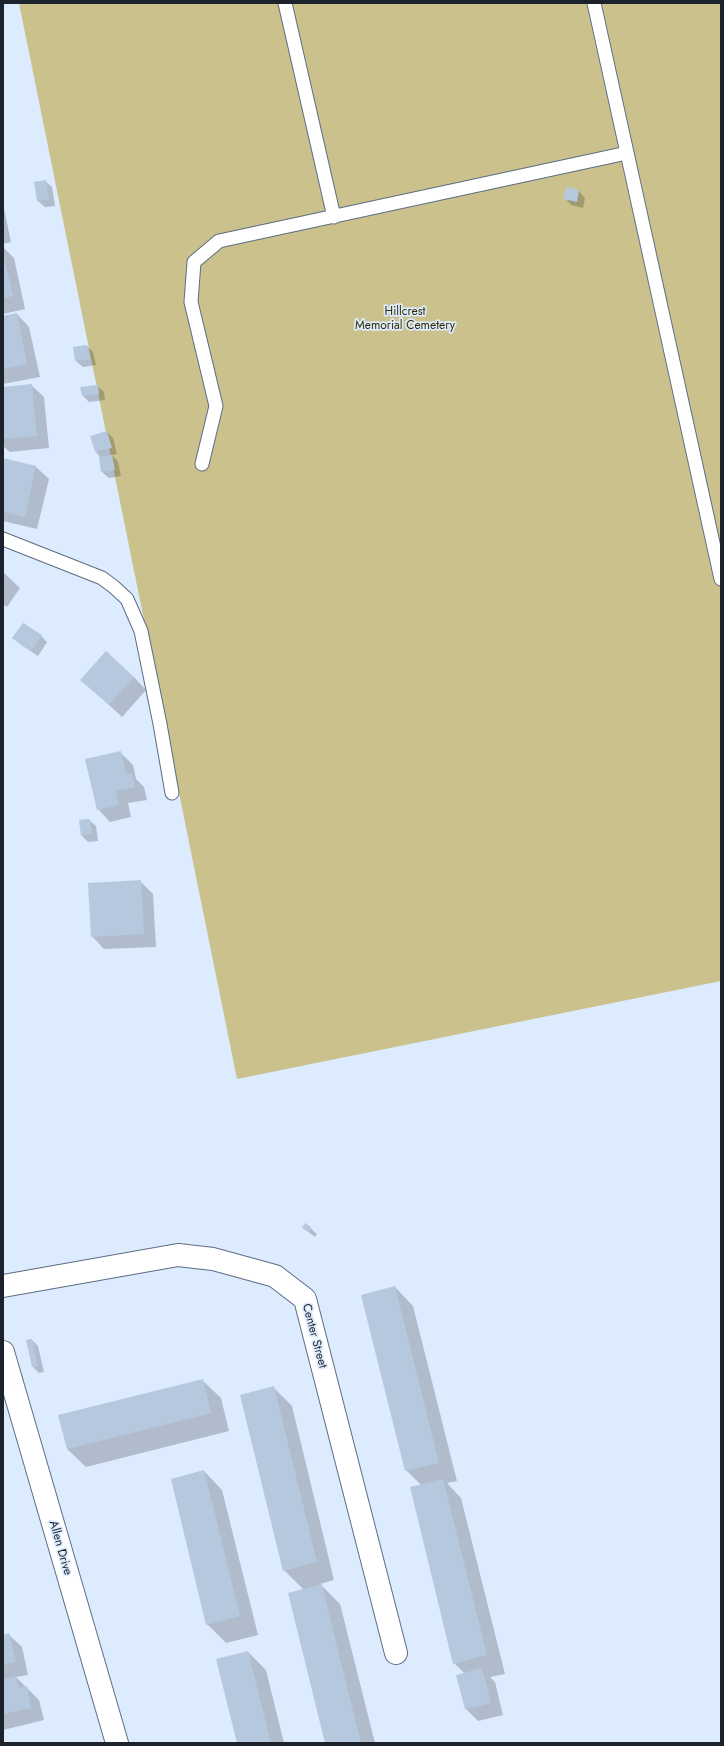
<!DOCTYPE html>
<style>
body{margin:0}
#map{position:relative;width:724px;height:1746px;overflow:hidden;background:#dcebfe;font-family:Jost,sans-serif}
canvas{display:block}
.frame{position:absolute;inset:0;border:4px solid #1b222b;pointer-events:none}
</style>
<div id="map">
<canvas width="724" height="1746"></canvas>
<div class="frame"></div>
</div>
<script>
const ctx = document.querySelector('canvas').getContext('2d');
ctx.lineJoin = 'round';
function paint(path, color) { ctx.fillStyle = color; ctx.fill(path, 'evenodd'); }
const shape = rows => new Path2D(rows.map(r => 'M' + r).join(''));
function strokePath(path, color, width, dash) { ctx.strokeStyle = color; ctx.lineWidth = width; ctx.lineCap = dash ? 'butt' : 'round'; ctx.setLineDash(dash || []); ctx.stroke(path); }
function label(font, color, halo, rows, align = 'center') {
  ctx.font = font + ' Jost,sans-serif'; ctx.lineWidth = 3.5; ctx.setLineDash([]); ctx.textBaseline = 'middle'; ctx.strokeStyle = halo; ctx.fillStyle = color; for (const [text, x, y, turn = 0] of rows) {
    ctx.save(); ctx.translate(x, y); ctx.rotate((+turn || 0) * Math.PI / 180); ctx.textAlign = isNaN(turn) ? turn : align; if (halo) ctx.strokeText(text, 0, 0); ctx.fillText(text, 0, 0); ctx.restore();
  }
}
paint(shape([
 [19,3,720,3,721,981,237,1079]
]), '#cbc18d');
paint(shape([
 [45,181,52,187,55,206,45,207,38,201,35,182],
 [579,191,585,198,583,208,571,205,565,198],
 [3,204,11,242,3,244],
 [3,247,14,258,25,309,3,314],
 [17,314,29,327,40,377,3,384,3,317],
 [87,346,93,352,96,365,83,367,76,361],
 [31,385,44,397,49,448,10,452,3,446,3,388],
 [97,386,104,392,105,400,89,402,82,395],
 [107,432,113,438,117,454,112,455,118,462,121,476,109,478,102,472,101,458,96,452],
 [3,459,36,467,49,479,37,529,3,521],
 [3,572,20,588,7,607,3,604],
 [41,636,47,642,38,656,20,644,13,638],
 [134,677,146,690,122,717,82,680],
 [121,753,133,765,136,779,144,787,147,800,128,803,131,817,110,822,98,809],
 [89,820,96,826,98,841,88,842,82,836],
 [140,881,153,894,156,947,104,949,92,936],
 [303,1228,310,1228,317,1234,315,1237],
 [395,1287,413,1306,457,1481,447,1483,461,1498,505,1674,490,1677,495,1682,503,1715,478,1721,466,1709,465,1674,454,1663,421,1485,406,1470],
 [32,1340,38,1346,44,1372,39,1373,33,1367],
 [202,1380,221,1398,229,1431,86,1467,67,1449],
 [274,1388,292,1406,334,1580,320,1584,340,1604,375,1743,326,1743,304,1590,284,1570],
 [204,1471,222,1490,258,1635,226,1643,207,1624],
 [9,1635,22,1647,28,1675,16,1677,39,1700,44,1720,3,1730,3,1636],
 [248,1652,266,1670,284,1743,237,1743]
]), '#0003');
paint(shape([
 [46,180,49,199,37,201,34,182],
 [567,187,579,190,577,202,563,199],
 [3,253,13,296,3,299],
 [17,313,27,364,3,369,3,316],
 [87,345,90,359,75,361,73,347],
 [32,384,37,436,3,439,3,387],
 [98,385,99,394,82,396,80,387],
 [107,431,112,448,95,452,90,436],
 [112,455,115,470,101,472,99,457],
 [3,458,36,466,25,517,3,512],
 [23,623,42,635,31,651,12,638],
 [106,651,134,677,109,705,80,680],
 [121,751,126,774,132,773,135,787,116,791,119,805,97,810,85,759],
 [90,819,92,834,81,836,79,820],
 [141,880,144,934,91,937,88,883],
 [305,1223,311,1227,309,1232,302,1228],
 [395,1286,439,1463,405,1471,361,1295],
 [32,1339,38,1366,32,1367,26,1340],
 [203,1379,211,1413,67,1449,58,1415],
 [274,1386,317,1562,283,1571,240,1395],
 [204,1470,240,1616,206,1625,171,1479],
 [443,1479,487,1655,453,1664,410,1487],
 [322,1584,343,1671,361,1743,325,1743,288,1593],
 [9,1633,16,1662,3,1665,3,1635],
 [248,1651,271,1743,237,1743,216,1659],
 [482,1668,491,1703,465,1709,456,1675],
 [16,1676,19,1688,27,1686,31,1708,3,1714,3,1679]
]), '#b5c8de');
const service = shape([
 [285,3,334,217],
 [594,3,721,579],
 [202,464,216,406,191,302,194,262,219,241,627,153],
 [3,539,102,578,114,587,127,599,141,631,160,724,172,793]
]);
const minor = shape([
 [3,1286,178,1255,213,1259,275,1276,305,1299,396,1653],
 [3,1352,117,1743]
]);
strokePath(service, '#5d6d82', 15);
strokePath(minor, '#5d6d82', 24);
strokePath(service, '#fff', 13);
strokePath(minor, '#fff', 22);
label('12px', '#342c00', '#dcebfe', [
 ["Hillcrest",405,312],
 ["Memorial Cemetery",405,326]
]);
label('12px', '#1b222b', '#dcebfe', [
 ["Center Street",314,1336,75],
 ["Allen Drive",60,1548,74]
]);
</script>
